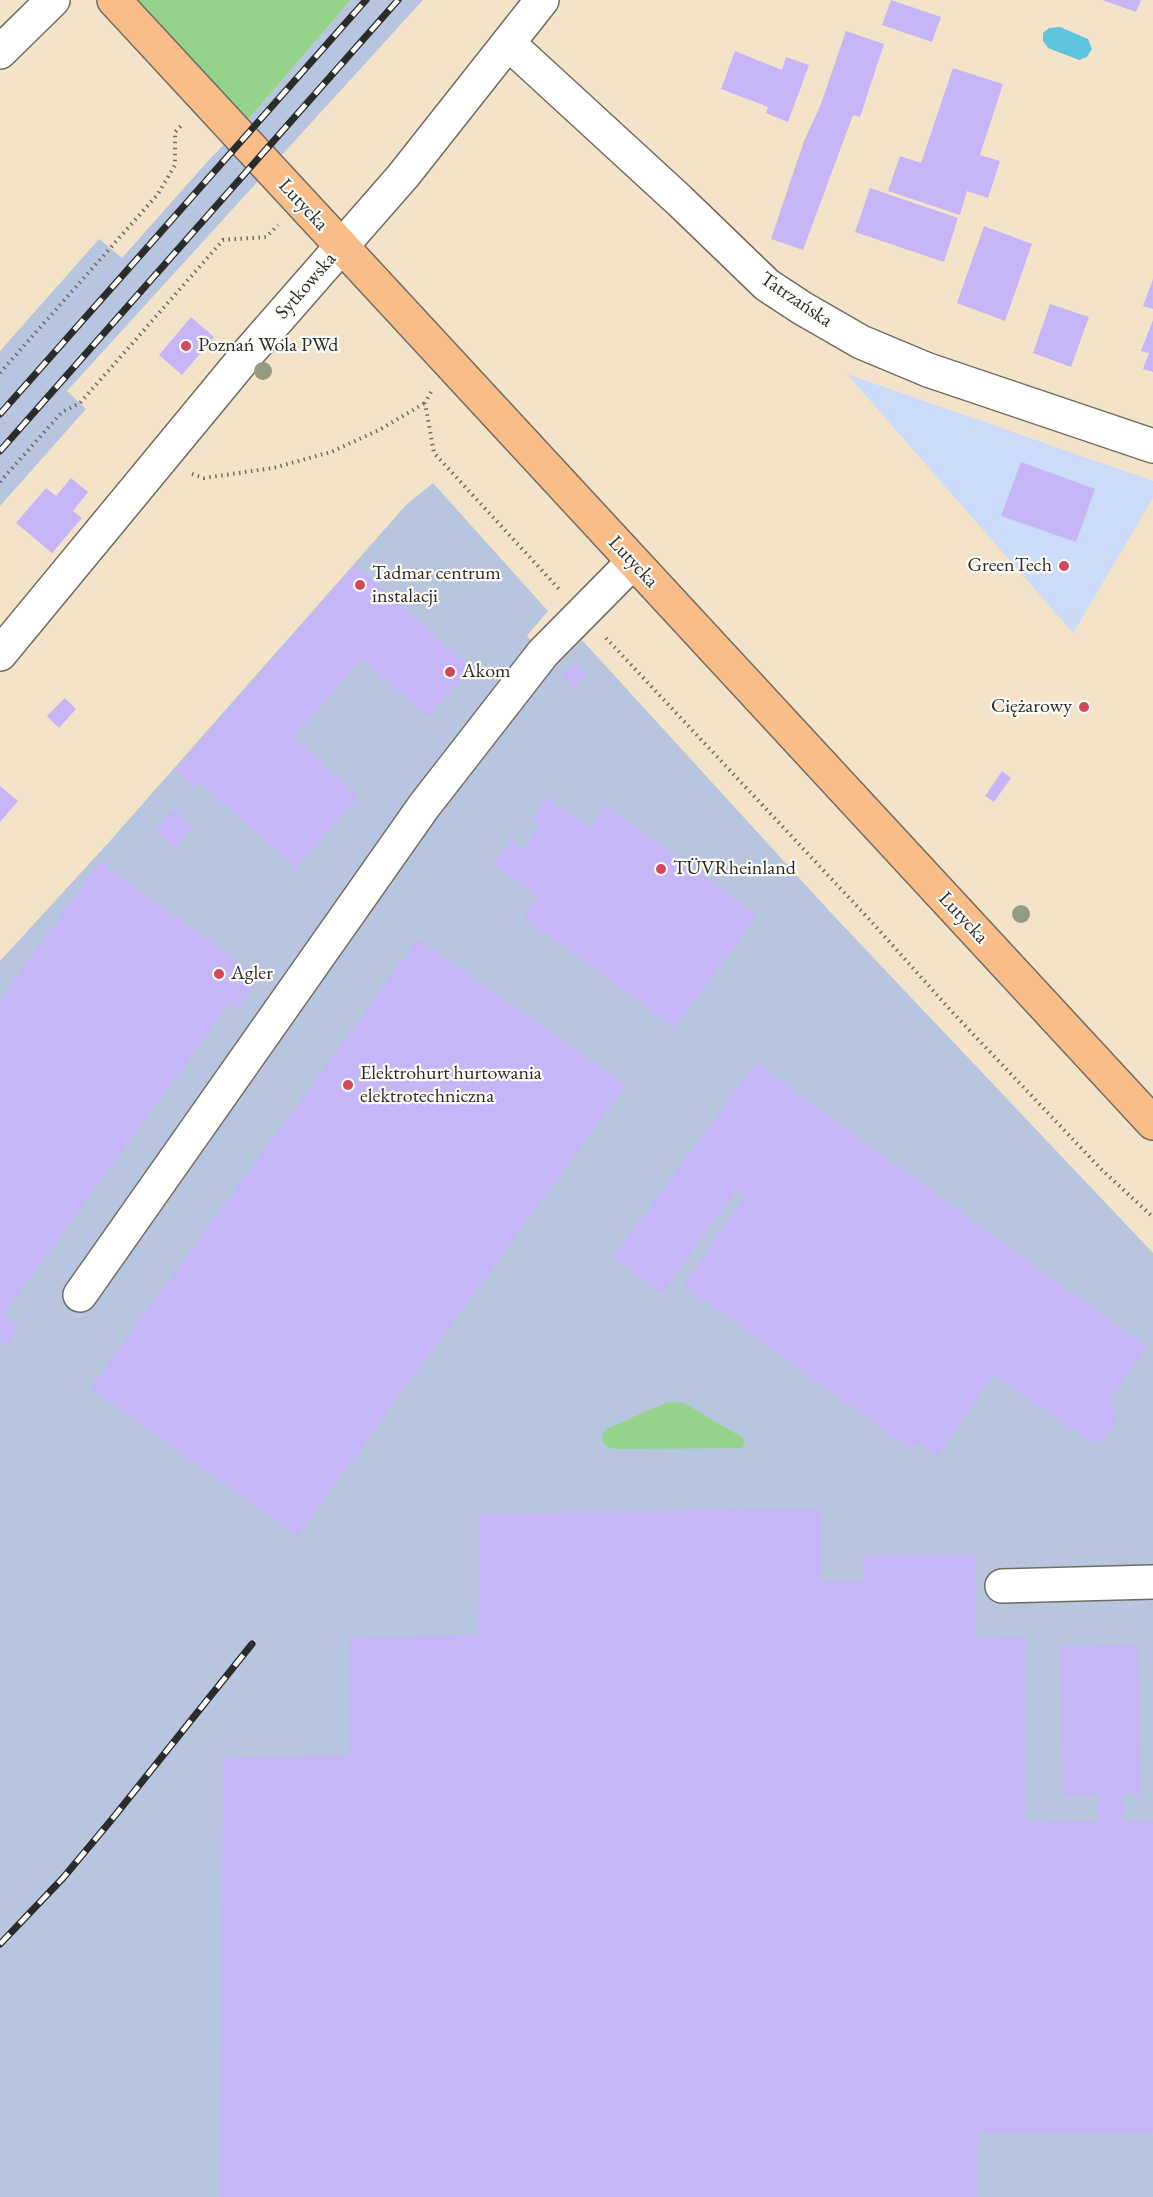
<!DOCTYPE html>
<meta charset="utf-8">
<style>
body{margin:0}
canvas{display:block;background:#f3e4c9}
</style>
<canvas width="1153" height="2197"></canvas>
<script>
const ctx = document.querySelector('canvas').getContext('2d');
ctx.lineJoin = 'round';
function paint(path, color) { ctx.fillStyle = color; ctx.fill(path, 'evenodd'); }
const shape = rows => new Path2D(rows.map(r => 'M' + r).join(''));
function strokePath(path, color, width, dash) { ctx.strokeStyle = color; ctx.lineWidth = width; ctx.lineCap = dash ? 'butt' : 'round'; ctx.setLineDash(dash || []); ctx.stroke(path); }
function label(font, color, halo, rows, align = 'center') {
  ctx.font = font + ' "EB Garamond",serif'; ctx.lineWidth = 4.5; ctx.setLineDash([]); ctx.textBaseline = 'middle'; ctx.strokeStyle = halo; ctx.fillStyle = color; for (const [text, x, y, turn = 0] of rows) {
    ctx.save(); ctx.translate(x, y); ctx.rotate((+turn || 0) * Math.PI / 180); ctx.textAlign = isNaN(turn) ? turn : align; if (halo) ctx.strokeText(text, 0, 0); ctx.fillText(text, 0, 0); ctx.restore();
  }
}
paint(shape([
 [847,374,1153,481,1153,498,1073,633]
]), '#cbdbf9');
paint(shape([
 [351,0,423,0,67,391,86,409,0,506,0,351,99,239,122,258,207,162,245,123],
 [433,483,548,611,527,636,543,653,556,666,582,640,833,915,1153,1253,1153,2197,0,2197,0,961,109,842,406,505]
]), '#b7c5de');
paint(shape([
 [134,0,351,0,245,123],
 [668,1402,684,1403,743,1438,745,1443,742,1448,620,1449,609,1448,604,1444,602,1436,606,1429]
]), '#94d48a');
paint(shape([
 [1060,27,1088,39,1092,49,1087,57,1079,60,1048,48,1043,41,1043,33,1049,28]
]), '#5fc5dc');
paint(shape([
 [891,0,941,17,932,42,882,25],
 [1102,0,1141,0,1136,12],
 [846,31,884,44,860,117,853,115,803,250,771,239,804,141,821,104],
 [735,51,782,70,786,57,809,65,788,122,766,113,768,107,721,89],
 [953,68,1003,84,980,155,1000,161,988,198,967,191,960,215,888,191,900,156,921,163],
 [870,188,958,218,944,262,855,232],
 [984,226,1032,244,1005,321,957,303],
 [1153,279,1153,309,1143,306],
 [1050,304,1089,317,1071,367,1033,353],
 [191,317,214,337,182,375,159,355],
 [1153,320,1153,372,1143,369,1149,353,1141,351],
 [1021,462,1095,489,1076,542,1001,516],
 [71,478,88,492,73,511,82,518,52,553,16,523,46,488,56,496],
 [355,565,472,668,428,717,362,659,293,737,359,796,296,868,200,783,195,788,175,770],
 [575,663,587,675,574,688,562,675],
 [65,698,76,709,59,728,47,716],
 [1002,771,1011,778,994,802,985,796],
 [0,786,18,801,0,822],
 [547,797,589,827,605,805,757,915,675,1028,523,917,538,897,493,864,510,841,523,850,540,825,531,819],
 [173,810,193,827,175,848,155,831],
 [100,861,260,978,237,1009,229,1004,3,1315,19,1327,7,1346,0,1341,0,999],
 [418,939,626,1085,297,1536,90,1388],
 [756,1063,1147,1347,1110,1399,1117,1422,1104,1439,1096,1442,1087,1439,994,1375,937,1456,916,1442,910,1449,683,1285,746,1195,737,1189,662,1293,613,1257],
 [821,1508,821,1581,863,1581,864,1554,975,1554,975,1638,1025,1637,1025,1822,1098,1821,1098,1795,1063,1795,1060,1646,1138,1645,1141,1794,1123,1794,1124,1821,1153,1821,1153,2132,977,2133,977,2197,220,2197,223,1758,349,1755,350,1638,478,1634,480,1514]
]), '#c6b6f8');
const minor = shape([
 [508,43,680,201,767,285,802,308,861,342,928,370,1153,446],
 [0,52,53,0],
 [0,654,250,351,403,176,542,0],
 [80,1295,424,806,543,653,633,562],
 [1002,1586,1153,1582]
]);
const major = shape([
 [114,0,1153,1123]
]);
strokePath(minor, '#716c62', 36);
strokePath(major, '#716c62', 36);
strokePath(shape([
 [0,373,158,194,175,165,175,132,183,124],
 [431,392,425,403,434,453,559,589],
 [192,474,204,478,273,468,331,452,379,430,425,403],
 [0,482,62,412,80,403,223,240,266,237,278,225],
 [606,638,869,919,954,1014,1102,1170,1153,1217]
]), '#716c62', 4, [1.5, 4.5]);
strokePath(minor, '#fff', 33);
strokePath(major, '#f8bd89', 33);
const rail = shape([
 [0,414,366,0],
 [0,451,398,0],
 [0,1944,63,1878,113,1818,252,1644]
]);
strokePath(rail, '#2b2b2b', 7);
strokePath(rail, '#fdfcf7', 4.5, [14]);
ctx.fillStyle = '#969a82';
for (const [x, y] of [
 [263,371],
 [1021,914]
]) { ctx.beginPath(); ctx.arc(x, y, 9, 0, 2 * Math.PI); ctx.fill(); }
for (const [x, y, r, color] of [
 [186,346,6,"#d1495b"],
 [1064,566,6,"#d1495b"],
 [360,585,6,"#d1495b"],
 [450,672,6,"#d1495b"],
 [1084,707,6,"#d1495b"],
 [661,869,6,"#d1495b"],
 [219,974,6,"#d1495b"],
 [348,1085,6,"#d1495b"]
]) { const dot = new Path2D(); dot.arc(x, y, r, 0, 2 * Math.PI); ctx.fillStyle = color; ctx.fill(dot); strokePath(dot, '#fdfcf7', 2); }
label('20px', '#2b2b2b', '#fdfcf7', [
 ["Lutycka",303,205,47],
 ["Sytkowska",306,286,-49],
 ["Tatrzańska",796,300,34],
 ["Lutycka",633,562,47],
 ["Lutycka",963,918,47]
]);
label('20px', '#2b2b2b', '#fdfcf7', [
 ["Poznań Wola PWd",198,346],
 ["GreenTech",1052,566,"right"],
 ["Tadmar centrum",372,574],
 ["instalacji",372,597],
 ["Akom",462,672],
 ["Ciężarowy",1072,707,"right"],
 ["TÜVRheinland",673,869],
 ["Agler",231,974],
 ["Elektrohurt hurtowania",360,1074],
 ["elektrotechniczna",360,1097]
], 'left');
</script>
